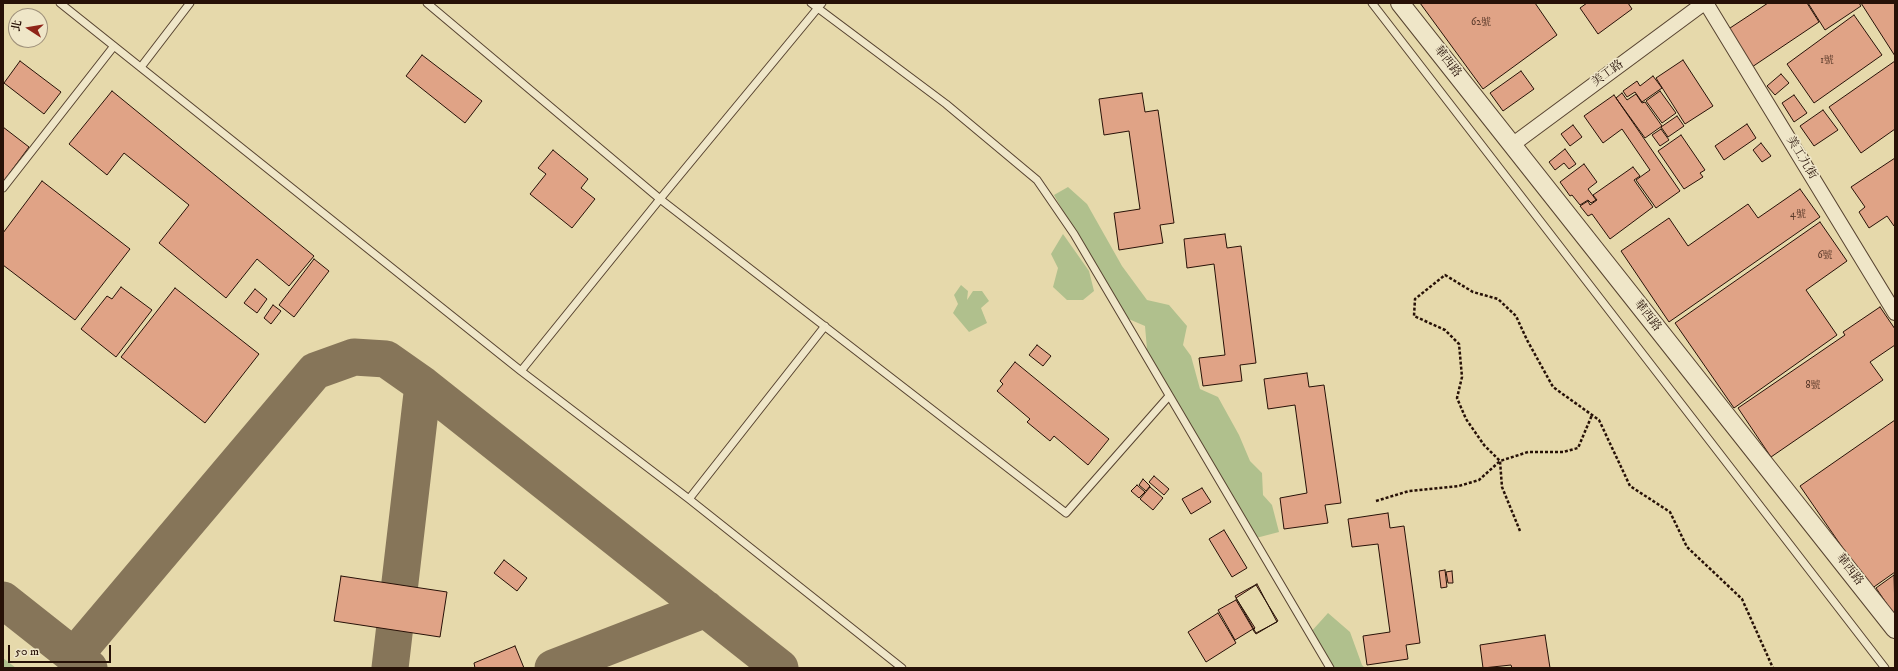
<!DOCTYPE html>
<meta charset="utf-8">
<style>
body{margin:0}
#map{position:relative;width:1898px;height:671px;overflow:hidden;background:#e6d9ab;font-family:"IM FELL DW Pica","Noto Serif TC",serif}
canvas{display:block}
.frame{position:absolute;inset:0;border:4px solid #271107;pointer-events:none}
.north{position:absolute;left:8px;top:8px;width:40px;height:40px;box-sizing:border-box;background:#efe6c8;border:1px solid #9f917b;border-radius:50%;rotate:282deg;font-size:11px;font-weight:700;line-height:16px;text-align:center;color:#271107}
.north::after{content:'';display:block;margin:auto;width:14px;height:18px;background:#8f2418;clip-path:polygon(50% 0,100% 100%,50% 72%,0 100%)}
.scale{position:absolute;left:8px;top:645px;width:103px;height:18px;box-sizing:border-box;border:2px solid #271107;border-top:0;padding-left:5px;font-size:12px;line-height:14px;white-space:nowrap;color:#271107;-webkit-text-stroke:3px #efe6c8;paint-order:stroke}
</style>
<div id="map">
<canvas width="1898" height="671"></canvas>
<div class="frame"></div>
<div class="north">北</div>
<div class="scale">50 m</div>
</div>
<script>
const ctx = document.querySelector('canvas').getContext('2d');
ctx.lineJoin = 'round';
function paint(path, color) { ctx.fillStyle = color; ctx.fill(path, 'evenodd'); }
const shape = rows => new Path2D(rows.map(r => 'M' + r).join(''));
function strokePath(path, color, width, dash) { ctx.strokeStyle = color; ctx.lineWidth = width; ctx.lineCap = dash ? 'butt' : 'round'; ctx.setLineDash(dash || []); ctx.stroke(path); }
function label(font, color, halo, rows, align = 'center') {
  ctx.font = font + ' "IM FELL DW Pica","Noto Serif TC",serif'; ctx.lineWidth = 3.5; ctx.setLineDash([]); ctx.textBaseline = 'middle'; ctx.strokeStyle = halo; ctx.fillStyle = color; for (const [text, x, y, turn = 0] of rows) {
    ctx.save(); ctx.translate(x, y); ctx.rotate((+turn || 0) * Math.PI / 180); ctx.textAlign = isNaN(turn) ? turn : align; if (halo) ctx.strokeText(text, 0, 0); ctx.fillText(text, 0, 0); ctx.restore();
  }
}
paint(shape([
 [1068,187,1087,204,1122,266,1147,300,1169,305,1187,326,1183,345,1191,356,1200,389,1218,397,1239,435,1250,461,1262,473,1263,495,1272,505,1279,532,1256,538,1216,473,1176,399,1148,361,1145,326,1124,317,1105,287,1054,195],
 [1063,234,1089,271,1094,291,1083,300,1067,300,1053,287,1058,268,1051,254],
 [961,285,968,291,967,300,973,291,982,291,989,301,981,308,987,323,969,332,953,313,958,304,954,295],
 [1328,613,1350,632,1362,665,1365,668,1328,668,1310,633],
 [3,658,16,668,3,668]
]), '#b0c08d');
strokePath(shape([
 [3,600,89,668],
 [74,656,315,371,354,357,386,359,423,385,780,668],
 [390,668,423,385],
 [553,668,706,609]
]), '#867559', 37);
const building = shape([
 [1420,3,1535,3,1557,35,1483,89,1420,3],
 [1587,3,1628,3,1632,9,1598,34,1580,8,1587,3],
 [1768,3,1807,3,1819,22,1752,67,1727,30,1768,3],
 [1808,3,1859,3,1861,6,1825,30,1808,3],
 [1861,3,1895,3,1895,56,1861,3],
 [1854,15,1882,55,1814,103,1787,64,1854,15],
 [422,55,482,101,465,123,406,76,422,55],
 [1683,60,1713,106,1685,124,1656,78,1683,60],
 [20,61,61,92,44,114,4,83,20,61],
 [1895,61,1895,129,1861,153,1829,107,1895,61],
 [1521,71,1534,89,1503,111,1490,93,1521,71],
 [1781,74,1789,83,1775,95,1767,86,1781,74],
 [1653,76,1662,88,1642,102,1635,92,1627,97,1623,91,1637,81,1640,86,1653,76],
 [112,91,314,256,289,286,257,259,226,298,159,243,189,205,124,153,107,175,69,144,112,91],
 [1660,91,1676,113,1662,123,1646,101,1660,91],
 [1142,93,1145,112,1158,110,1174,223,1160,225,1163,243,1119,250,1114,213,1140,209,1129,131,1104,135,1099,99,1142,93],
 [1622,93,1627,100,1636,94,1642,103,1645,102,1662,126,1645,138,1616,98,1622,93],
 [1614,95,1680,191,1656,208,1636,180,1650,170,1622,129,1603,143,1584,116,1614,95],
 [1794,95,1807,113,1794,122,1782,103,1794,95],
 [1823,110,1838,130,1814,146,1800,126,1823,110],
 [1677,116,1684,126,1668,137,1661,127,1677,116],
 [1747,124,1756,138,1724,160,1715,146,1747,124],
 [1573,125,1582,137,1570,146,1561,134,1573,125],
 [3,127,29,147,3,182,3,127],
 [1661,129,1669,140,1660,146,1652,135,1661,129],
 [1681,135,1705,170,1700,173,1703,177,1684,189,1658,151,1681,135],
 [1761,143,1771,156,1762,162,1753,150,1761,143],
 [1565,149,1576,164,1569,169,1564,163,1555,170,1549,162,1565,149],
 [553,150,588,179,581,188,595,199,572,228,530,194,546,174,538,168,553,150],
 [1895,158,1895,225,1894,226,1887,216,1869,228,1859,212,1865,207,1851,187,1895,158],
 [1584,164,1597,182,1588,189,1596,200,1591,203,1588,200,1580,205,1572,195,1570,196,1560,182,1584,164],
 [1633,167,1640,176,1634,180,1653,207,1610,239,1592,214,1588,216,1580,206,1588,201,1590,205,1597,200,1593,195,1633,167],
 [42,181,130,249,75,320,3,265,3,233,42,181],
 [1800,189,1820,217,1669,322,1621,251,1669,218,1688,246,1748,204,1758,218,1800,189],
 [1820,222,1847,261,1806,290,1837,335,1734,408,1675,323,1820,222],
 [1225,234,1227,248,1241,246,1256,363,1240,365,1242,381,1203,386,1199,358,1225,355,1214,264,1187,268,1184,239,1225,234],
 [314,259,329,271,294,317,279,305,314,259],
 [121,287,152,310,116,357,81,329,107,296,112,299,121,287],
 [175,288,259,354,205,423,121,357,175,288],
 [255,289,267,299,257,313,244,303,255,289],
 [273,305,281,311,271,324,264,318,273,305],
 [1880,307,1895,329,1895,345,1870,362,1883,380,1771,457,1738,408,1845,335,1843,332,1880,307],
 [1037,345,1051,356,1043,366,1029,355,1037,345],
 [1015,362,1109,439,1088,465,1054,436,1050,441,1027,422,1030,419,997,391,1003,384,1000,381,1015,362],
 [1307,373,1309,387,1324,385,1341,503,1325,505,1328,523,1284,529,1280,498,1307,493,1295,405,1268,409,1264,379,1307,373],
 [1895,420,1895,572,1871,589,1800,486,1895,420],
 [1154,476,1169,489,1164,495,1149,482,1154,476],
 [1143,479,1150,486,1146,491,1139,485,1143,479],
 [1137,485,1145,492,1139,498,1131,491,1137,485],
 [1150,487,1163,498,1153,510,1140,499,1150,487],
 [1202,488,1211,502,1191,514,1182,499,1202,488],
 [1388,513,1390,528,1404,526,1420,643,1406,645,1408,659,1367,665,1363,636,1390,632,1378,544,1352,547,1348,519,1388,513],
 [1224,530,1247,568,1232,577,1209,539,1224,530],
 [504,560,527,578,517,591,494,573,504,560],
 [1445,570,1447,587,1441,588,1439,571,1445,570],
 [1452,571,1453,583,1448,583,1446,572,1452,571],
 [1894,575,1895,611,1893,613,1876,588,1894,575],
 [341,576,447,592,440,637,334,621,341,576],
 [1257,584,1277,622,1256,633,1235,596,1257,584],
 [1256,585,1278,621,1256,634,1253,630,1255,628,1236,598,1256,585],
 [1236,600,1253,629,1235,640,1218,610,1236,600],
 [1218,613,1236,643,1206,662,1188,632,1218,613],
 [1545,635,1550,668,1512,668,1511,665,1483,668,1480,645,1545,635],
 [515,646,524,668,475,668,474,663,515,646]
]);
paint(building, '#e0a386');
strokePath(building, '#271107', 1);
const service = shape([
 [60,3,521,371,689,499,902,668],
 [427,3,660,199,1066,513,1169,396],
 [811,3,946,104,1037,180,1074,234,1330,668],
 [1372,3,1885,668],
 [141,67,190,3],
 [3,188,114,46],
 [521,371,660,199,822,3],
 [689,499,825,326]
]);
const minor = shape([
 [1706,3,1895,313],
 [1512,145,1704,3]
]);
const tertiary = shape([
 [1400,3,1895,629]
]);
strokePath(service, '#574330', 9);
strokePath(minor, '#574330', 16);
strokePath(tertiary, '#574330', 20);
strokePath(shape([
 [1376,501,1409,491,1459,486,1479,480,1500,461,1484,445,1466,419,1457,398,1462,377,1459,344,1445,330,1414,316,1415,299,1445,275,1473,292,1498,299,1516,316,1527,340,1553,387,1599,420,1630,486,1670,512,1687,547,1742,599,1773,668],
 [1520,531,1502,487,1500,461,1528,452,1563,452,1578,448,1592,415]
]), '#271107', 2.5, [3, 2]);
strokePath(service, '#efe6c8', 7);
strokePath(minor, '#efe6c8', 14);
strokePath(tertiary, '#efe6c8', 18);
label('10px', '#553627', null, [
 ["62號",1481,23],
 ["1號",1827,61],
 ["4號",1798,215],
 ["6號",1825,256],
 ["8號",1813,386]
]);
label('12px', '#271107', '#efe6c8', [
 ["華西路",1447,62,52],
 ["美工路",1608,74,-36],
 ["美工九街",1801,158,59],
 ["華西路",1647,316,52],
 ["華西路",1849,570,52]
]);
</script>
